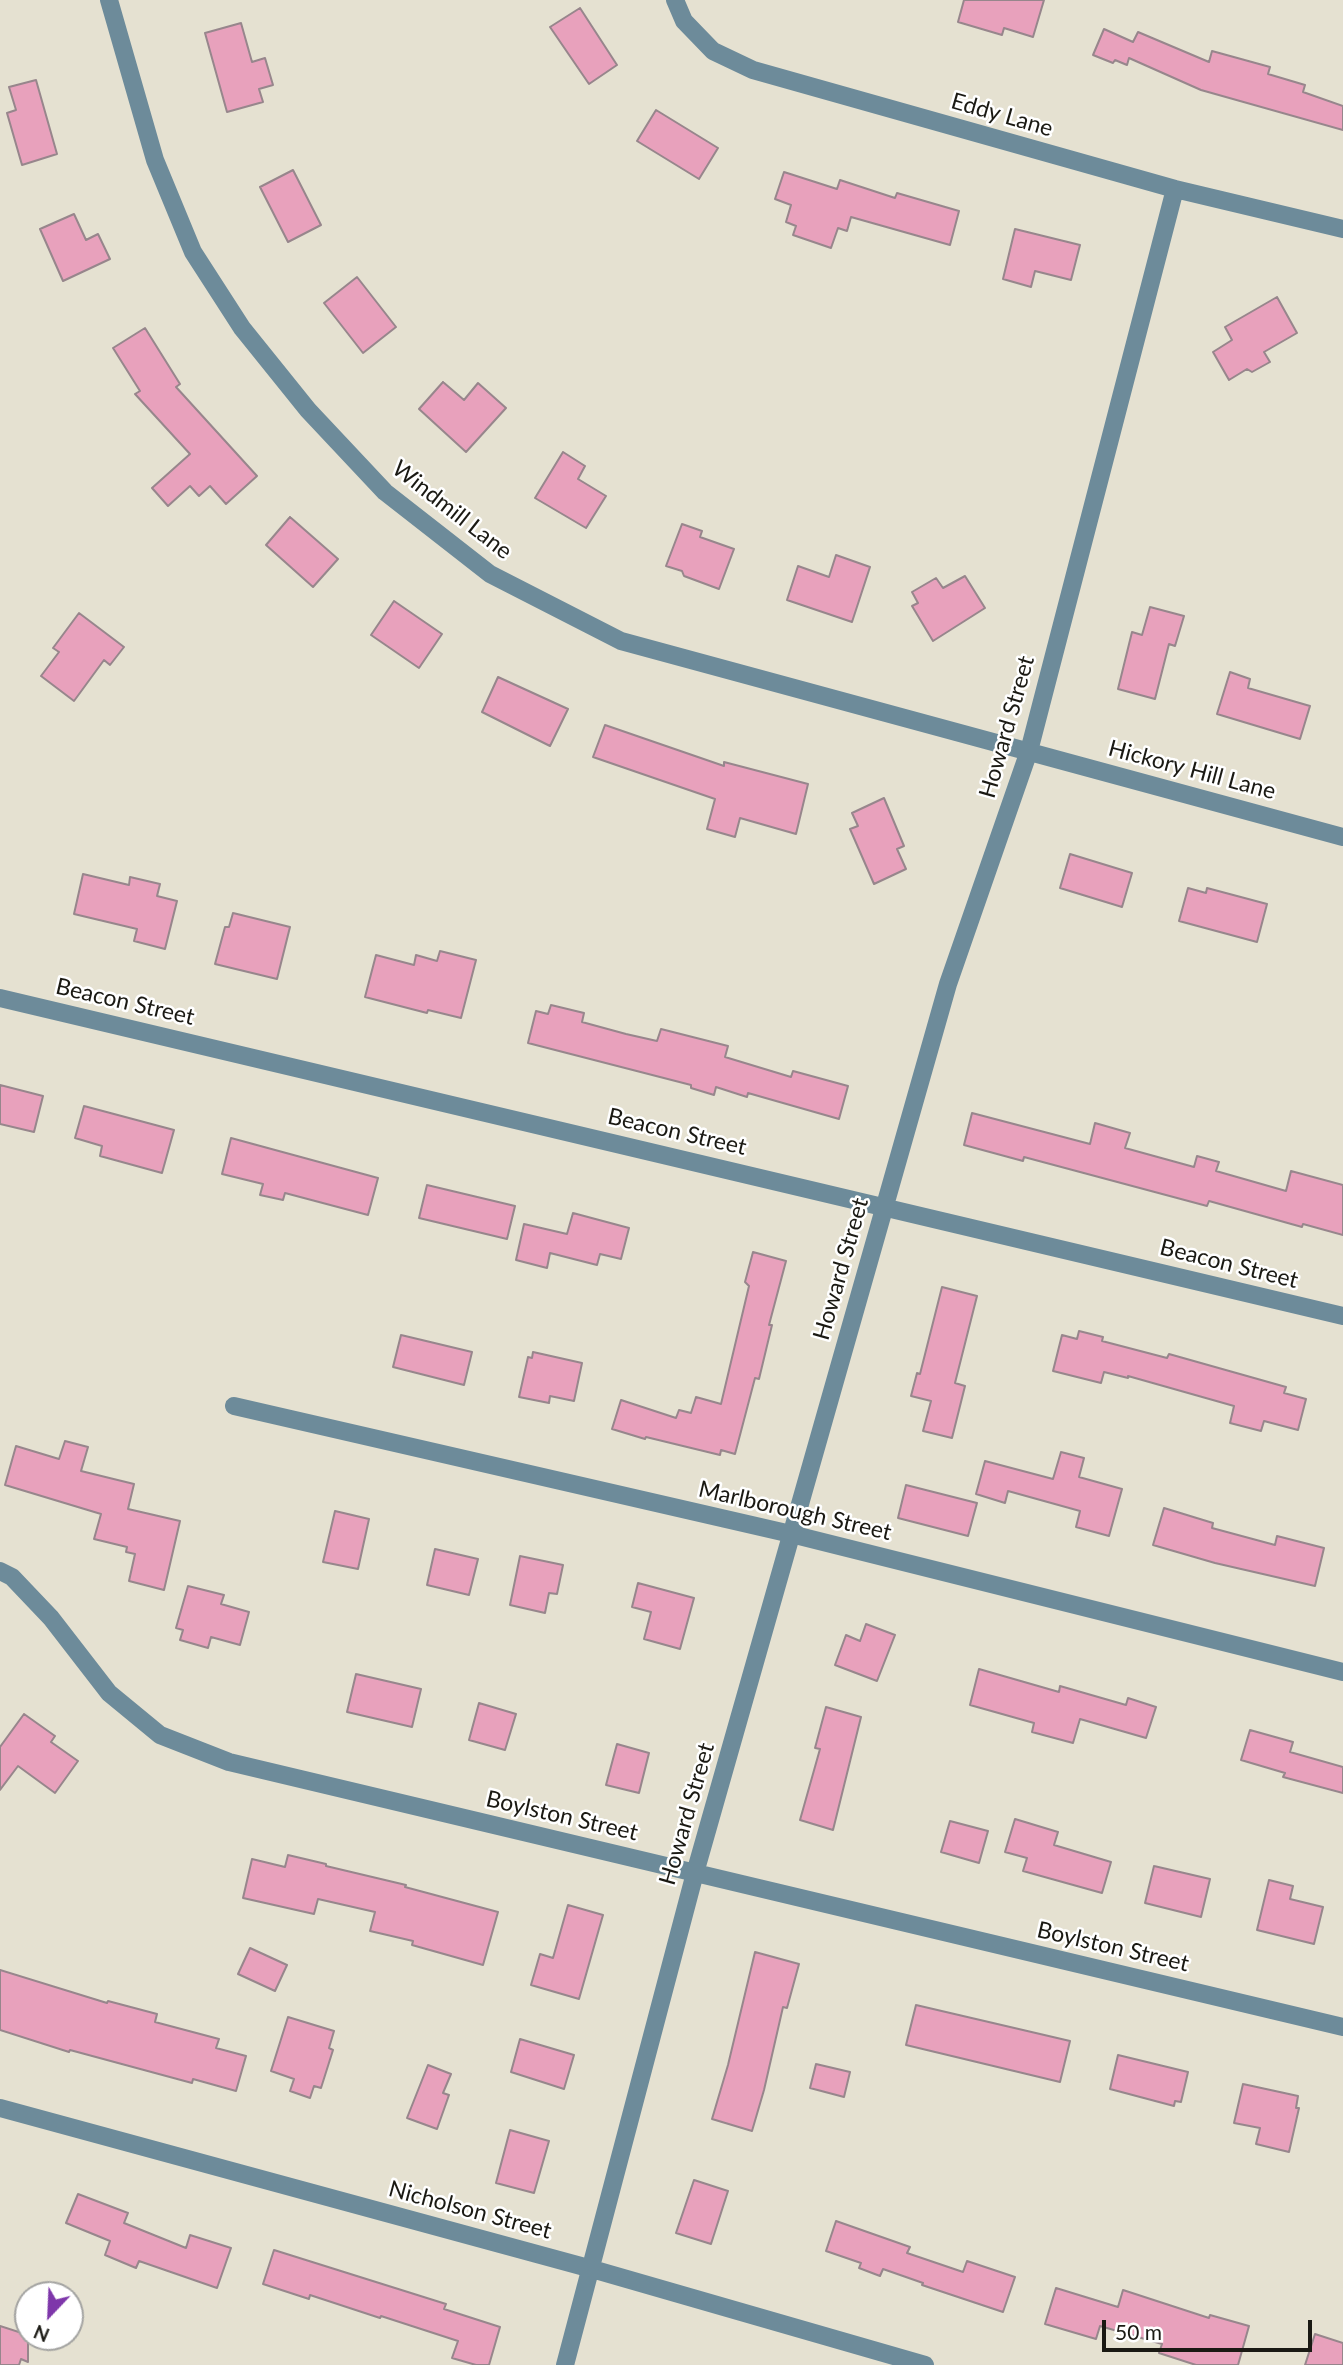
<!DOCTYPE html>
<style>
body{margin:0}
#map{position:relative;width:1343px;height:2365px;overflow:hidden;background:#e5e1d1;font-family:Lato,sans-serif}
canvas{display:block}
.north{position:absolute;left:14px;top:2281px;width:70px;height:70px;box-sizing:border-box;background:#fff;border:2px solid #a3a3a1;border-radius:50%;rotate:203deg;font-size:19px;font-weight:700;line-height:28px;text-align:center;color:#1a1913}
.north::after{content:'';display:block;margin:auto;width:24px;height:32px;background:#7e37aa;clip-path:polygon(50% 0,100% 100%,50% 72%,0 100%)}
.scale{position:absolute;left:1102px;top:2320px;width:210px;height:32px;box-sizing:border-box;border:4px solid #1a1913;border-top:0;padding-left:9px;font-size:21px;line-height:24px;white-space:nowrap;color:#1a1913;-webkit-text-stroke:5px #fff;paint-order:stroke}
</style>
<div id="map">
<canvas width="1343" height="2365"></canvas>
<div class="north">N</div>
<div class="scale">50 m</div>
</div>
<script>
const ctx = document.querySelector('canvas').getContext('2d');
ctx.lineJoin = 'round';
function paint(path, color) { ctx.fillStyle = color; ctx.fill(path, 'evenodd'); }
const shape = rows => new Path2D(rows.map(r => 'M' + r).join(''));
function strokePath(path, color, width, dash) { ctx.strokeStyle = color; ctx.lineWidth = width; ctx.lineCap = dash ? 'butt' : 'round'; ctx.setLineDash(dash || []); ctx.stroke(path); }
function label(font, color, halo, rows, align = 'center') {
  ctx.font = font + ' Lato,sans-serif'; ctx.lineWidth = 5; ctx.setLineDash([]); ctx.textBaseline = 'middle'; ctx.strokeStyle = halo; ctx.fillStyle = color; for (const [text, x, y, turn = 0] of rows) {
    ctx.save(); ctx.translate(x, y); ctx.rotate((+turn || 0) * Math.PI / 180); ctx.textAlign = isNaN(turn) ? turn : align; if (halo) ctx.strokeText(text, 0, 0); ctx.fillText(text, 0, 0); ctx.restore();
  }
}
const building = shape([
 [964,0,1044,0,1033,37,1004,28,1002,35,958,22,964,0],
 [580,8,617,65,589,84,550,27,580,8],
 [241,23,252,62,265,58,273,85,259,89,263,102,227,112,205,33,241,23],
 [1104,29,1133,42,1138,32,1209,62,1212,51,1270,67,1268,74,1305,85,1303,92,1343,106,1343,130,1201,90,1129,58,1127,65,1115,60,1113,63,1093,55,1104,29],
 [36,80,57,154,22,165,7,113,16,110,9,87,36,80],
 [656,110,718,148,699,179,637,141,656,110],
 [293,170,321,225,288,242,260,187,293,170],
 [784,172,837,189,840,180,895,198,897,193,959,211,950,245,851,217,847,231,838,228,831,248,793,235,796,226,786,222,791,205,775,199,784,172],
 [74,214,86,240,98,234,110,259,63,281,40,229,74,214],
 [1015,229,1080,245,1071,280,1035,271,1031,287,1003,279,1015,229],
 [357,277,396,327,363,353,324,303,357,277],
 [1277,297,1297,333,1264,352,1270,362,1252,372,1247,369,1229,380,1213,352,1232,340,1225,327,1277,297],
 [145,328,180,384,176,387,257,476,226,504,210,486,199,496,190,486,168,506,152,488,190,454,135,394,140,391,113,348,145,328],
 [443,382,464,400,478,383,506,408,466,452,419,409,443,382],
 [563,452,585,466,578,479,606,496,586,528,535,498,563,452],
 [290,517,338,559,313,587,266,545,290,517],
 [682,524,702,531,700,537,734,549,719,589,684,576,682,571,666,566,682,524],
 [836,555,870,567,852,622,787,600,798,566,829,577,836,555],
 [965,576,985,608,933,641,912,606,918,603,912,592,936,578,943,588,965,576],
 [394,601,442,634,419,668,371,635,394,601],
 [1150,607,1184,616,1175,646,1169,644,1155,699,1118,689,1132,632,1142,635,1150,607],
 [79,613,124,647,110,665,104,660,74,701,41,676,59,652,53,648,79,613],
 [1230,672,1250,679,1248,688,1310,706,1300,739,1217,714,1230,672],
 [498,677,568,709,550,746,482,712,498,677],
 [605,725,724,766,724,762,808,784,796,834,740,818,735,837,707,829,715,799,593,757,605,725],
 [884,798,904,846,897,849,906,869,874,884,850,829,858,826,852,813,884,798],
 [1070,854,1132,873,1122,907,1060,888,1070,854],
 [83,874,129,885,130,877,160,884,157,896,177,901,165,949,134,941,137,929,74,914,83,874],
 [1188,888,1206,893,1207,888,1267,904,1257,942,1179,921,1188,888],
 [233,913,290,927,277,979,215,964,225,927,229,927,233,913],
 [440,951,476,960,461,1018,428,1010,427,1013,365,997,376,955,414,965,416,955,437,961,440,951],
 [551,1005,584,1013,582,1022,626,1034,657,1041,661,1029,728,1046,725,1057,791,1077,793,1071,848,1086,839,1119,748,1093,747,1097,716,1087,714,1095,691,1088,691,1085,528,1043,536,1011,548,1014,551,1005],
 [0,1085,43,1096,34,1132,0,1124,0,1085],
 [84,1106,174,1130,162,1173,100,1156,102,1146,75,1138,84,1106],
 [972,1113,1090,1144,1095,1123,1130,1133,1125,1148,1194,1167,1197,1156,1219,1162,1216,1171,1286,1191,1291,1171,1343,1185,1343,1235,1303,1224,1302,1227,1209,1201,1207,1206,1024,1157,1023,1161,964,1145,972,1113],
 [231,1138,378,1178,368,1215,285,1193,283,1200,260,1195,263,1184,222,1174,231,1138],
 [427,1185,515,1206,507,1239,419,1218,427,1185],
 [573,1213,629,1228,621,1259,600,1254,597,1265,550,1253,547,1268,516,1260,524,1224,567,1234,573,1213],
 [753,1252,786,1261,769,1325,772,1325,759,1379,755,1378,735,1454,721,1450,720,1455,646,1437,645,1439,612,1429,621,1400,676,1418,679,1410,691,1413,696,1397,721,1404,749,1286,745,1282,753,1252],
 [942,1287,977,1296,955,1383,965,1386,952,1438,923,1431,931,1401,911,1396,917,1373,920,1374,942,1287],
 [1079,1331,1103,1337,1102,1341,1167,1358,1169,1354,1286,1387,1284,1393,1306,1399,1298,1430,1264,1421,1261,1431,1230,1423,1234,1406,1128,1376,1128,1378,1104,1372,1101,1383,1053,1371,1062,1335,1077,1339,1079,1331],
 [401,1335,472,1352,464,1385,393,1367,401,1335],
 [533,1352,582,1363,574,1401,550,1396,549,1403,519,1397,528,1357,532,1358,533,1352],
 [65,1441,88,1447,81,1471,134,1484,128,1509,180,1521,164,1590,129,1581,135,1554,126,1552,127,1547,94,1539,101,1514,5,1485,16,1446,59,1459,65,1441],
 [1061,1452,1084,1458,1079,1477,1122,1489,1109,1536,1076,1527,1080,1511,1008,1491,1005,1503,976,1494,985,1461,1053,1479,1061,1452],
 [906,1485,977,1503,968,1536,898,1518,906,1485],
 [1164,1508,1213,1523,1212,1528,1275,1545,1277,1536,1324,1548,1315,1586,1215,1563,1153,1545,1164,1508],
 [335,1511,369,1519,358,1569,323,1562,335,1511],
 [435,1549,478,1559,469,1595,427,1585,435,1549],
 [520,1556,563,1565,557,1594,549,1593,545,1613,510,1605,520,1556],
 [638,1583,694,1598,680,1649,644,1639,651,1612,632,1607,638,1583],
 [188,1586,224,1595,221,1604,249,1612,240,1645,211,1637,208,1648,180,1640,183,1630,176,1628,188,1586],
 [866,1624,895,1635,877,1681,835,1665,846,1635,860,1641,866,1624],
 [979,1669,1059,1692,1060,1686,1126,1705,1128,1698,1156,1707,1146,1738,1080,1719,1073,1743,1032,1732,1034,1723,970,1705,979,1669],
 [356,1674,421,1689,412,1727,347,1712,356,1674],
 [479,1703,516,1714,505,1750,469,1740,479,1703],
 [826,1707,861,1717,833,1830,800,1820,820,1749,815,1748,826,1707],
 [24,1714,55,1736,51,1742,78,1761,55,1793,18,1766,0,1790,0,1747,24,1714],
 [1250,1730,1293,1742,1290,1752,1343,1767,1343,1793,1283,1777,1285,1773,1241,1760,1250,1730],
 [617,1744,649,1753,639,1793,606,1785,617,1744],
 [1015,1819,1058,1832,1054,1845,1111,1862,1102,1893,1023,1871,1027,1858,1005,1852,1015,1819],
 [950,1821,988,1831,979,1863,941,1852,950,1821],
 [288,1855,326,1864,326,1866,406,1885,405,1887,498,1912,483,1965,412,1945,413,1941,370,1931,375,1912,318,1899,314,1914,243,1898,252,1859,285,1867,288,1855],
 [1154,1866,1210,1879,1201,1917,1145,1903,1154,1866],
 [1269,1880,1293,1886,1290,1899,1323,1907,1314,1944,1257,1930,1269,1880],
 [568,1905,603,1915,579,1999,531,1985,540,1954,553,1958,568,1905],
 [250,1948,287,1965,275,1991,238,1974,250,1948],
 [755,1952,799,1964,787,2008,783,2007,764,2090,752,2131,712,2119,728,2065,755,1952],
 [0,1970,107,2003,108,2001,157,2014,155,2022,219,2039,216,2048,246,2056,236,2091,193,2079,192,2083,70,2050,69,2052,0,2030,0,1970],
 [916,2005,1070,2041,1060,2082,906,2045,916,2005],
 [288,2017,334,2031,329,2048,333,2050,321,2088,314,2086,310,2098,290,2091,294,2079,271,2071,288,2017],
 [520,2039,574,2055,564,2089,511,2072,520,2039],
 [1118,2055,1188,2072,1181,2102,1175,2101,1174,2106,1110,2089,1118,2055],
 [816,2064,850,2072,844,2097,810,2088,816,2064],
 [428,2065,451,2074,443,2093,449,2095,437,2129,407,2118,428,2065],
 [1243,2084,1298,2096,1296,2108,1299,2108,1289,2152,1256,2144,1260,2128,1234,2123,1243,2084],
 [510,2130,549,2141,534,2193,496,2183,510,2130],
 [694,2180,728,2191,711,2244,676,2233,694,2180],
 [78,2194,128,2213,124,2223,186,2248,190,2235,231,2248,217,2288,139,2261,136,2268,105,2255,110,2241,66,2223,78,2194],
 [836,2221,910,2247,907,2253,963,2272,967,2261,1015,2277,1003,2312,922,2285,923,2283,883,2269,880,2276,859,2268,861,2263,826,2251,836,2221],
 [274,2250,446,2304,444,2309,500,2327,489,2365,476,2365,452,2358,458,2341,381,2316,380,2318,310,2295,309,2299,263,2284,274,2250],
 [1056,2288,1118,2307,1123,2290,1209,2318,1210,2315,1249,2326,1238,2365,1196,2365,1159,2353,1162,2344,1100,2326,1096,2339,1045,2324,1056,2288],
 [0,2326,28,2335,28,2362,21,2359,19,2365,0,2365,0,2326],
 [1315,2334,1343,2343,1343,2365,1305,2365,1315,2334]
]);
paint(building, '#e8a1bc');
strokePath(building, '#97868c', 2);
strokePath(shape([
 [109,0,155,160,193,252,242,328,308,410,385,492,490,574,621,641,1343,837],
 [675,0,684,21,713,51,753,70,1175,189,1343,229],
 [0,998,1343,1316],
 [234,1406,791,1534,1343,1672],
 [0,1571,12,1577,51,1618,109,1693,160,1735,229,1762,1343,2027],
 [0,2108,592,2269,925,2365],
 [565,2365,695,1873,948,984,1029,751,1175,189]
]), '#6d8b9a', 18);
label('23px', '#1a1913', '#fff', [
 ["Eddy Lane",1002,115,16],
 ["Windmill Lane",452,510,38],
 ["Howard Street",1007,727,-74],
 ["Hickory Hill Lane",1192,770,15],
 ["Beacon Street",125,1002,13],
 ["Beacon Street",677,1132,13],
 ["Beacon Street",1229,1264,14],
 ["Howard Street",841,1269,-74],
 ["Marlborough Street",795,1511,13],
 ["Howard Street",687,1814,-74],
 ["Boylston Street",562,1816,13],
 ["Boylston Street",1113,1947,13],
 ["Nicholson Street",470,2210,15]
]);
</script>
